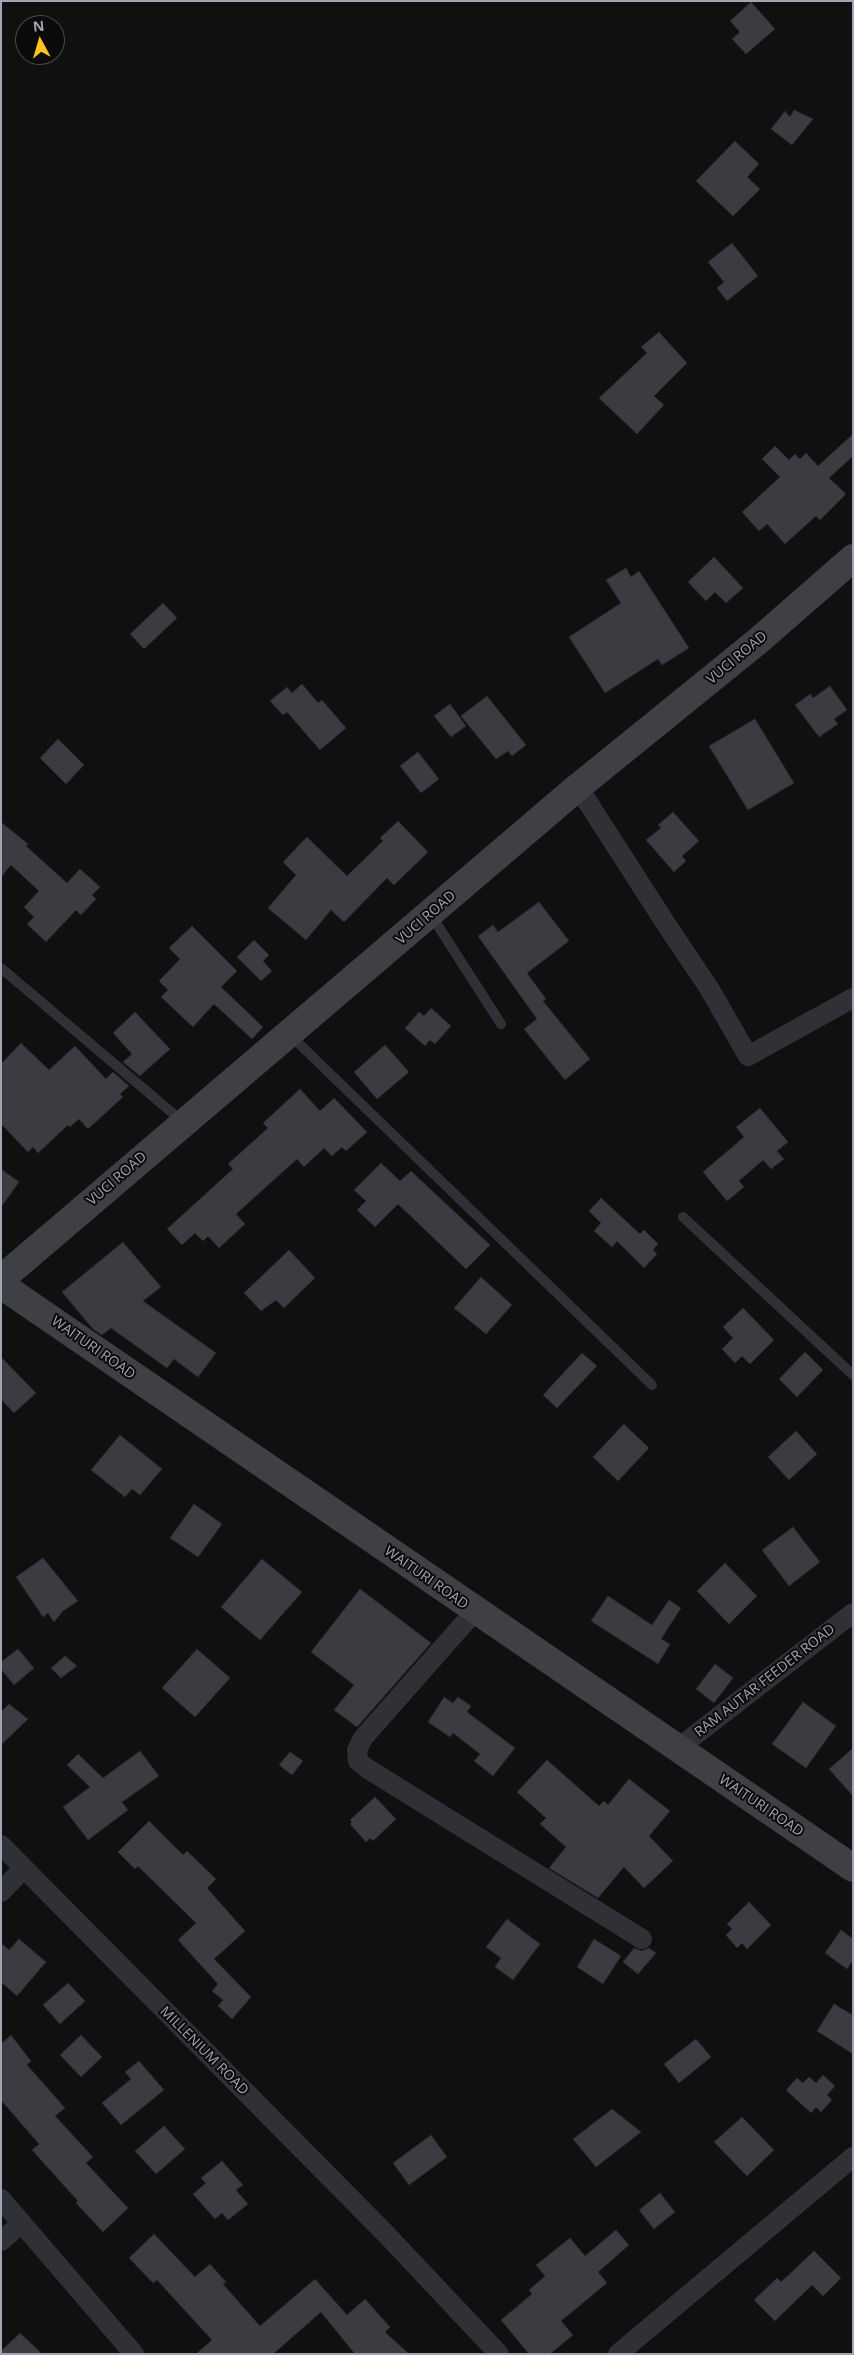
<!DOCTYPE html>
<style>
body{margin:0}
#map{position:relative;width:854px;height:2355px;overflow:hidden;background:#101011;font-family:"Open Sans",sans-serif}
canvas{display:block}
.frame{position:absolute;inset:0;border:2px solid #a0a4b3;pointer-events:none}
.north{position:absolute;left:15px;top:15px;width:50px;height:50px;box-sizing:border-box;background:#0b0b0c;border:1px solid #47484f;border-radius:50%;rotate:354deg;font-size:14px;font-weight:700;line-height:20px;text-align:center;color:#a0a4b3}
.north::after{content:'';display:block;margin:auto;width:18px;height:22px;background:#fec41b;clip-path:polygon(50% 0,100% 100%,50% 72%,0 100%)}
</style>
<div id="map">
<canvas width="854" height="2355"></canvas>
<div class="frame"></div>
<div class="north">N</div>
</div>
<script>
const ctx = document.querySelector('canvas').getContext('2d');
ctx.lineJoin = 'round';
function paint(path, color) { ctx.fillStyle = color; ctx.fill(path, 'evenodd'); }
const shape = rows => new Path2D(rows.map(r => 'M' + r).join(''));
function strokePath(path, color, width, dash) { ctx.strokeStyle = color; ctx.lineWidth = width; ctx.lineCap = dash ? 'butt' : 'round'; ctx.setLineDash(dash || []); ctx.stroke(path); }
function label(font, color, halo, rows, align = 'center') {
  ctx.font = font + ' "Open Sans",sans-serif'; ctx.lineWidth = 4; ctx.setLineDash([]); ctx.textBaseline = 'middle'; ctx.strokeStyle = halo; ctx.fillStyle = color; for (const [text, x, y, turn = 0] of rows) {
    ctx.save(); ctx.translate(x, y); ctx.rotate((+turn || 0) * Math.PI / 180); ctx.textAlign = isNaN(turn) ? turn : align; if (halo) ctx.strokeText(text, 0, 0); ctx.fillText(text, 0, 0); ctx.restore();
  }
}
const building = shape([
 [751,2,775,29,746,54,732,39,740,32,730,21,751,2],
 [794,110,813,119,792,145,771,129,785,111,790,117,794,110],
 [735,141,759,164,747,177,760,189,733,216,696,181,735,141],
 [732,243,758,276,727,301,717,288,724,282,708,262,732,243],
 [659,332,687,363,654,396,664,405,637,434,599,398,647,353,641,347,659,332],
 [853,434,853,456,829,478,846,494,820,520,816,516,785,544,767,524,759,531,742,512,780,477,762,459,775,446,789,460,795,454,800,459,806,453,818,466,853,434],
 [714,557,743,588,726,603,715,592,706,601,688,582,714,557],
 [626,568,631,577,639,571,689,648,662,665,658,659,605,693,569,637,621,603,606,580,626,568],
 [163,603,177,618,144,649,130,634,163,603],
 [302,684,318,703,322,700,346,728,320,750,287,712,283,715,270,701,287,687,292,693,302,684],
 [830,686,847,710,834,719,838,724,819,737,795,705,810,694,813,698,830,686],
 [487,696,526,745,512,756,508,751,496,759,461,716,487,696],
 [450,704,466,726,451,737,434,716,450,704],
 [755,719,794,783,748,810,709,746,755,719],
 [58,739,84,765,66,784,40,758,58,739],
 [418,752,439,779,421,793,400,766,418,752],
 [673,812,699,841,682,856,686,861,674,872,646,840,661,828,658,825,673,812],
 [398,821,428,852,394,885,387,878,344,922,331,910,306,940,268,908,296,875,283,862,307,837,347,876,383,841,380,838,398,821],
 [1,822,28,844,26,846,67,883,80,869,100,887,92,895,96,899,81,915,76,910,46,942,27,924,34,917,24,907,39,891,11,865,1,877,1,822],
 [539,902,569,941,527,973,546,999,543,1001,590,1059,565,1080,524,1029,537,1019,478,936,493,925,498,932,539,902],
 [192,926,237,971,221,987,263,1027,252,1039,214,1004,193,1027,161,997,168,990,159,981,180,959,169,948,192,926],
 [254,940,269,955,263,961,272,971,261,981,237,957,254,940],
 [431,1008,451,1026,435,1044,430,1040,425,1046,405,1028,419,1012,424,1016,431,1008],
 [135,1012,170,1049,140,1076,123,1062,132,1054,113,1033,135,1012],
 [21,1043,49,1070,75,1046,106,1079,113,1072,129,1086,120,1094,123,1097,88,1129,79,1119,70,1127,68,1125,38,1153,33,1147,28,1152,1,1124,1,1064,21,1043],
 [385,1045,409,1072,377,1099,354,1072,385,1045],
 [300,1089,320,1111,334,1098,367,1132,346,1151,342,1147,332,1156,324,1148,304,1167,297,1159,236,1214,245,1224,219,1248,208,1236,203,1241,195,1233,182,1245,167,1229,233,1169,228,1164,268,1128,263,1123,300,1089],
 [760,1108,788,1142,777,1151,784,1159,771,1169,763,1160,739,1181,744,1187,727,1201,703,1172,744,1137,736,1127,760,1108],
 [381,1163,400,1181,411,1171,490,1245,466,1269,398,1204,375,1227,357,1210,366,1201,354,1190,381,1163],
 [1,1169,19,1182,1,1207,1,1169],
 [601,1198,640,1234,644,1230,658,1244,653,1250,657,1254,644,1268,617,1241,612,1247,594,1231,601,1223,589,1211,601,1198],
 [123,1242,161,1287,143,1301,216,1353,198,1377,174,1359,167,1368,111,1328,102,1335,93,1329,62,1292,123,1242],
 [289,1250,315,1278,284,1308,276,1300,261,1311,244,1293,289,1250],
 [481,1277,512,1305,486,1334,454,1308,481,1277],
 [743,1308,774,1340,750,1364,742,1356,735,1363,722,1349,733,1338,723,1327,743,1308],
 [805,1352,823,1370,797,1397,779,1379,805,1352],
 [582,1353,597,1366,557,1408,543,1395,582,1353],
 [1,1357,36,1393,14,1413,1,1399,1,1357],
 [624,1424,649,1448,618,1481,593,1457,624,1424],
 [796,1431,817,1454,789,1480,768,1457,796,1431],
 [120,1435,162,1469,140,1495,132,1489,125,1497,91,1470,120,1435],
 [194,1504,222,1524,198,1557,170,1538,194,1504],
 [793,1527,820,1562,789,1586,762,1550,793,1527],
 [43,1558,78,1601,63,1611,54,1622,48,1613,43,1617,16,1577,43,1558],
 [262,1559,302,1592,260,1640,221,1607,262,1559],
 [725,1563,757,1596,729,1624,697,1591,725,1563],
 [360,1589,431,1643,357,1727,334,1710,354,1685,311,1652,360,1589],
 [608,1596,652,1625,669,1600,681,1608,661,1639,670,1644,658,1664,591,1621,608,1596],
 [18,1649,34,1668,14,1685,1,1669,1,1662,18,1649],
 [197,1649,230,1678,195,1717,162,1688,197,1649],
 [65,1656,77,1666,61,1678,51,1668,65,1656],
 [715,1664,733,1678,714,1703,696,1689,715,1664],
 [444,1697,453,1703,458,1697,471,1706,467,1712,515,1748,493,1776,474,1761,480,1754,453,1733,450,1737,428,1722,444,1697],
 [803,1702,836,1726,806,1768,772,1744,803,1702],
 [9,1704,28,1719,1,1745,1,1712,9,1704],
 [853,1748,853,1796,829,1769,853,1748],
 [140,1751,159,1776,122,1802,128,1810,88,1840,63,1807,90,1787,67,1765,78,1754,103,1778,140,1751],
 [290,1752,303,1761,292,1775,279,1765,290,1752],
 [547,1760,599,1806,604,1801,608,1805,629,1779,670,1811,649,1836,673,1861,644,1888,624,1867,598,1898,549,1868,566,1847,540,1824,546,1818,517,1792,547,1760],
 [375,1797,396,1819,373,1841,370,1838,366,1842,350,1824,352,1822,350,1820,375,1797],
 [149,1821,183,1855,187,1851,216,1879,207,1888,245,1931,214,1959,251,1997,232,2019,218,2006,223,2000,212,1991,218,1984,178,1940,196,1923,138,1866,135,1869,118,1852,149,1821],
 [749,1902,771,1925,747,1949,742,1943,737,1948,726,1935,732,1929,727,1924,749,1902],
 [507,1919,540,1944,513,1980,495,1967,501,1958,486,1947,507,1919],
 [841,1930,853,1939,853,1960,847,1969,825,1953,841,1930],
 [19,1939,46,1962,17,1996,1,1982,1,1943,9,1950,19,1939],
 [594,1939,621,1956,603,1984,577,1967,594,1939],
 [634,1948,642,1951,649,1948,656,1953,638,1974,623,1962,634,1948],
 [68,1983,85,2001,60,2024,43,2005,68,1983],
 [834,2004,853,2015,853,2054,817,2031,834,2004],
 [11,2035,31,2061,27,2065,65,2108,55,2116,93,2157,86,2163,128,2208,103,2232,76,2203,78,2201,32,2150,39,2144,1,2100,1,2044,11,2035],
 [81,2035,102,2057,81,2077,60,2055,81,2035],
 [696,2039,711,2057,679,2083,664,2064,696,2039],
 [139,2061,164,2090,121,2125,102,2103,131,2079,125,2072,139,2061],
 [823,2075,835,2086,827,2095,832,2100,821,2112,816,2107,811,2113,786,2090,797,2078,803,2083,809,2077,816,2083,823,2075],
 [612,2109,641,2132,596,2167,573,2139,612,2109],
 [742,2117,774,2150,747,2176,714,2142,742,2117],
 [164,2126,185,2149,156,2174,135,2151,164,2126],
 [431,2135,447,2157,409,2185,393,2163,431,2135],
 [222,2161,243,2185,236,2190,248,2204,228,2220,222,2213,215,2219,193,2194,206,2183,201,2178,222,2161],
 [660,2193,675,2212,654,2229,639,2210,660,2193],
 [616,2230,629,2245,598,2272,607,2283,561,2321,573,2335,550,2354,529,2354,501,2320,532,2294,529,2290,545,2276,536,2265,570,2238,585,2256,616,2230],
 [154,2234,195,2277,210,2264,226,2282,223,2284,260,2326,315,2279,347,2315,365,2299,390,2327,385,2332,409,2354,355,2354,321,2312,273,2354,196,2354,212,2340,157,2280,153,2283,129,2258,154,2234],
 [814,2251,841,2278,823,2296,812,2285,775,2321,754,2300,777,2278,781,2282,814,2251],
 [20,2333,42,2354,1,2354,1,2351,20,2333]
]);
paint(building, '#3b3b41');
strokePath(building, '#2a292d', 1);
strokePath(shape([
 [431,915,501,1024],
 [1,968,183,1122],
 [290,1035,652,1385],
 [683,1217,853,1375]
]), '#303136', 10);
strokePath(shape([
 [578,787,666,924,709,988,748,1056,853,998],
 [475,1611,363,1738,357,1750,358,1761,368,1769,642,1939],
 [677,1749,853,1613],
 [1,1845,385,2233,499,2354],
 [1,1892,23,1869],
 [1,2199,134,2354],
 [1,2241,22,2223],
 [618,2354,853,2157]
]), '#303136', 20);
strokePath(shape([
 [1,1279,578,787,758,641,853,558],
 [1,1285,853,1868]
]), '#3e4046', 28);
label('14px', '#a0a4b3', '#0b0b0c', [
 ["VUCI ROAD",737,658,-40],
 ["VUCI ROAD",426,918,-41],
 ["VUCI ROAD",117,1179,-41],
 ["WAITURI ROAD",93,1348,35],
 ["WAITURI ROAD",426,1578,35],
 ["RAM AUTAR FEEDER ROAD",765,1681,-38],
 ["WAITURI ROAD",761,1806,34],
 ["MILLENIUM ROAD",204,2051,45]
]);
</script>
